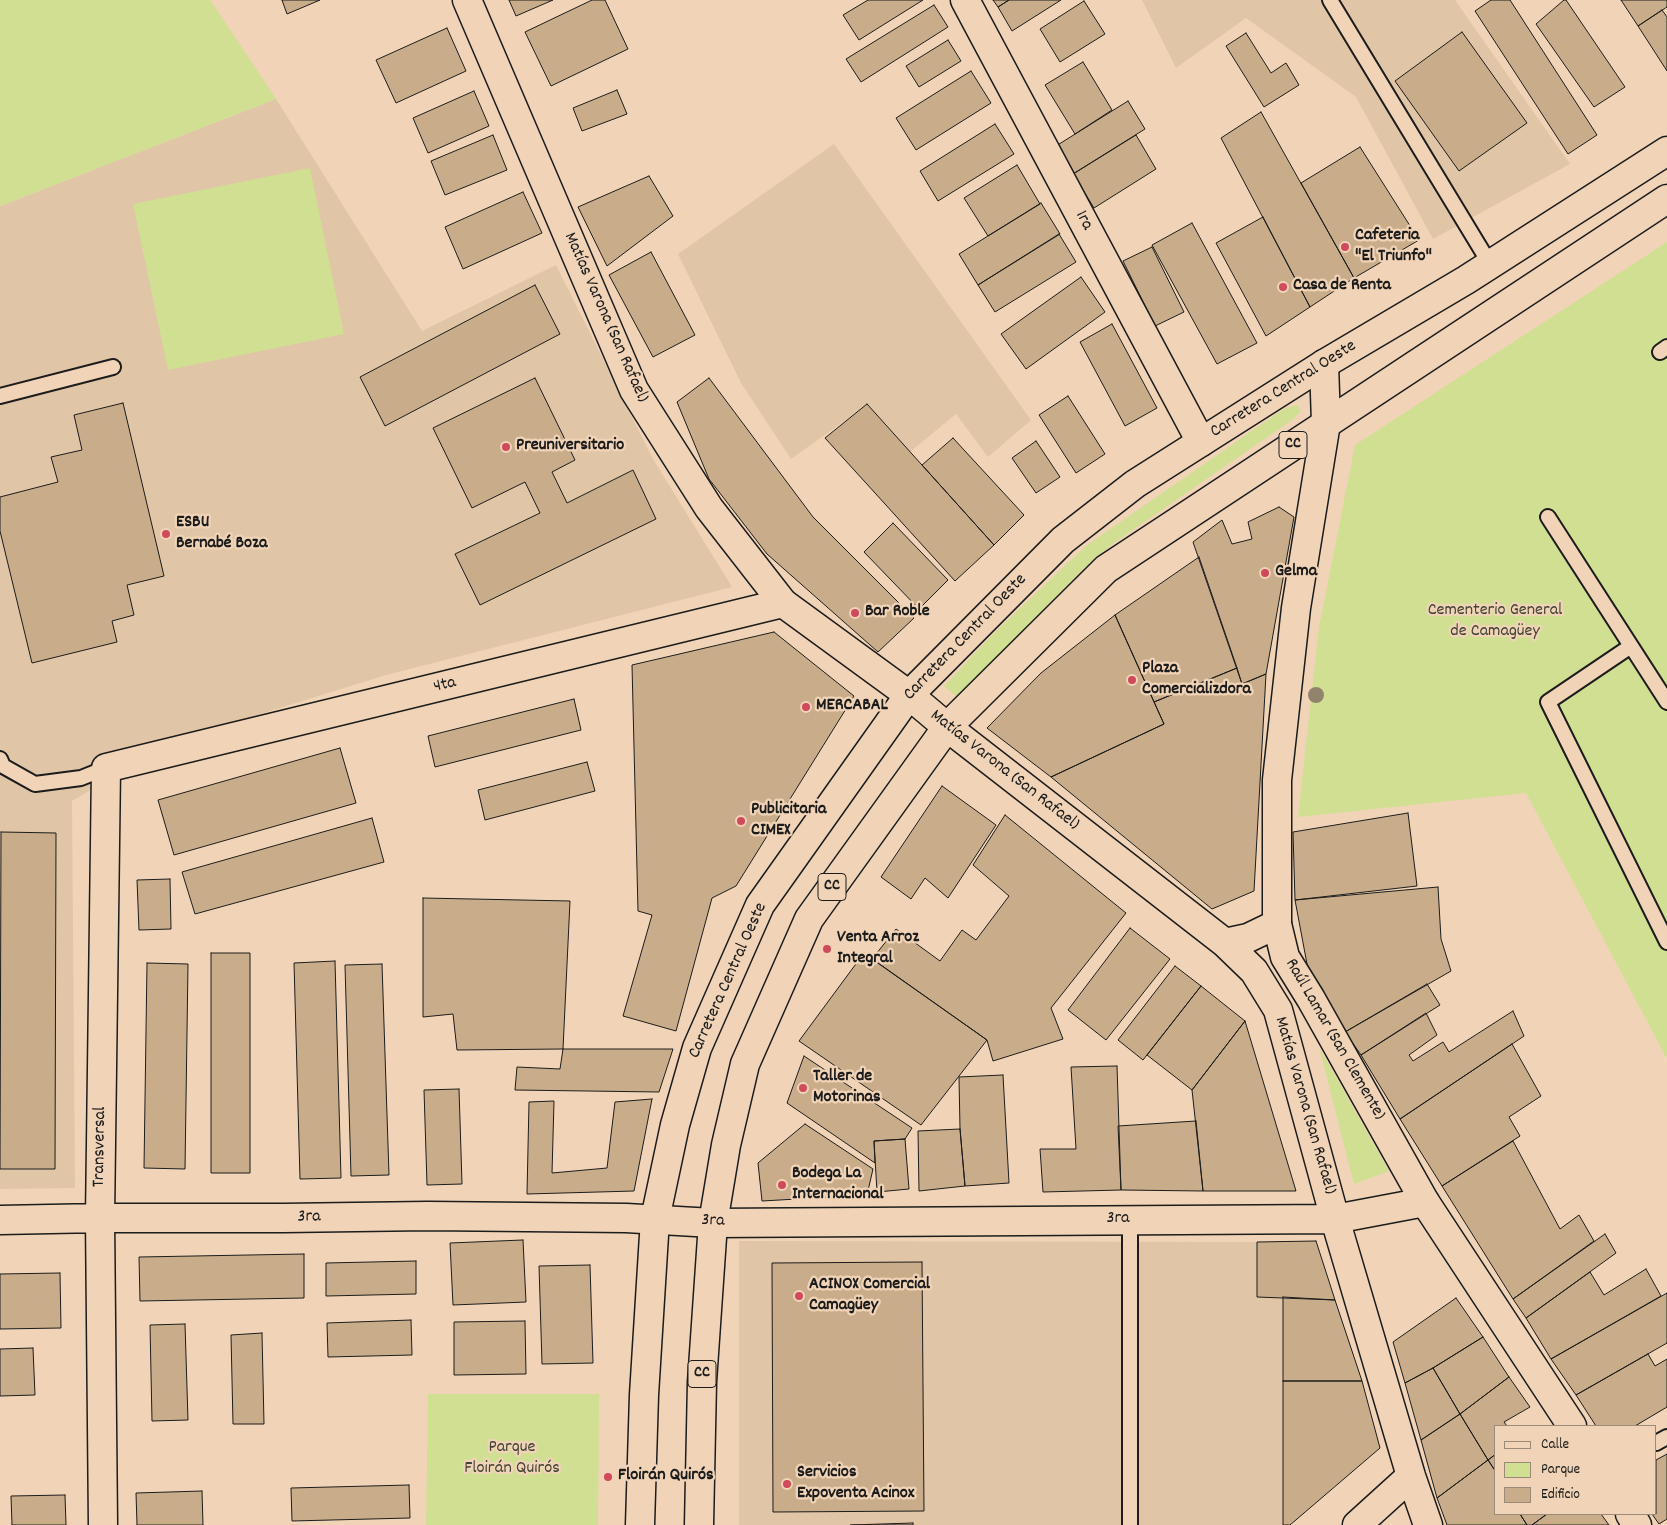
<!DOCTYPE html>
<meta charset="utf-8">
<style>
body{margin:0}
#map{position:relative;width:1667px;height:1525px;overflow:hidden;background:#f1d4b7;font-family:Dekko,sans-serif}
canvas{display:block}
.legend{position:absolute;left:1494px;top:1425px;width:162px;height:90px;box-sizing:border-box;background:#f1d4b7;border:1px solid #9c8a79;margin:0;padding:6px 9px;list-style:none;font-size:15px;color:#1c1c1c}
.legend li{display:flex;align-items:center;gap:10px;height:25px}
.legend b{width:25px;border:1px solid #9c8a79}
</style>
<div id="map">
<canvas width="1667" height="1525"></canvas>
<ul class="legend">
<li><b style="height:6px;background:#f1d4b7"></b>Calle</li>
<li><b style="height:14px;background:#d0df92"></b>Parque</li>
<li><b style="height:14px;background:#c9ad8a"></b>Edificio</li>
</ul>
</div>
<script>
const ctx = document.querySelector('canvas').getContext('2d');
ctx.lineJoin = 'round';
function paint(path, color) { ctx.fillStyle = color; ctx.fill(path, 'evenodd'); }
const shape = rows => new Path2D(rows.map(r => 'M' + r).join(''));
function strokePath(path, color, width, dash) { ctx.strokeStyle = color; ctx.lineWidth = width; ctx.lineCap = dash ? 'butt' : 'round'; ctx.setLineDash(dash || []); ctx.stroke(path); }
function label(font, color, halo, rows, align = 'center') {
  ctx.font = font + ' Dekko,sans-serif'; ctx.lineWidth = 4.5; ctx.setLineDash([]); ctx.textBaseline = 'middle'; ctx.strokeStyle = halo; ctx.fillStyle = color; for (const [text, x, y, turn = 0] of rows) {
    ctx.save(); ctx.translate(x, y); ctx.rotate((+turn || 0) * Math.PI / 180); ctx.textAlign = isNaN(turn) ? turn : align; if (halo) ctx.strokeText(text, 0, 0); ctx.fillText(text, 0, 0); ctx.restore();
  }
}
paint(shape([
 [1142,0,1455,0,1570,164,1433,239,1356,97,1246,18,1176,68],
 [276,99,422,331,556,265,653,459,732,587,386,675,106,762,94,788,72,801,75,1188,0,1189,0,206],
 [834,144,1031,420,988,457,956,414,910,452,867,405,791,459,741,383,678,254],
 [739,1241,1257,1242,1257,1297,1283,1297,1283,1525,739,1525]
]), '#e1c5a7');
paint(shape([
 [0,0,210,0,276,99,0,206],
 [310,168,344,334,168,370,133,204],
 [1667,242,1667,1059,1526,793,1298,817,1319,627,1355,445],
 [1297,405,1301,411,1292,420,1111,545,1081,571,957,697,944,686,995,632,1087,545,1285,408],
 [1319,1047,1389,1171,1354,1184],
 [428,1394,599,1394,598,1525,426,1525]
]), '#d0df92');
const building = shape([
 [282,0,320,0,287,14,282,0],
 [509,0,553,0,516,16,509,0],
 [592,0,605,0,628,49,551,86,525,32,592,0],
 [868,0,923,0,859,40,843,15,868,0],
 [993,0,1009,0,998,7,993,0],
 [1009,0,1061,0,1012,31,998,7,1009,0],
 [1491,0,1510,0,1597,135,1568,154,1475,11,1491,0],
 [1564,0,1566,0,1625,87,1594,107,1536,24,1564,0],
 [1621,0,1667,0,1667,7,1638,26,1621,0],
 [1084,1,1105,34,1060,62,1040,29,1084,1],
 [934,5,948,27,861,82,846,59,934,5],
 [1662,10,1667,17,1667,71,1638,26,1662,10],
 [447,28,466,71,396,103,376,60,447,28],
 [1462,32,1527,123,1459,171,1395,81,1462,32],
 [1246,33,1271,73,1286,63,1299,85,1264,107,1226,46,1246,33],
 [948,40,961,61,919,87,906,66,948,40],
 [1083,62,1112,110,1075,134,1045,85,1083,62],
 [971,71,991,103,916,150,896,118,971,71],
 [617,90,627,114,582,131,573,108,617,90],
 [474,91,489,126,428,153,413,118,474,91],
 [1128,101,1145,129,1073,174,1056,146,1128,101],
 [1261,112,1354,278,1310,307,1221,138,1261,112],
 [995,124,1014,154,938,201,920,171,995,124],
 [493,135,507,170,445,195,431,161,493,135],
 [1136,135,1156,169,1094,208,1073,174,1136,135],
 [1360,147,1419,240,1354,278,1301,183,1360,147],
 [1017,165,1040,204,988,236,964,198,1017,165],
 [649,176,673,216,607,266,578,207,649,176],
 [523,192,542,233,463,269,445,227,523,192],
 [1041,203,1060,234,978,285,959,254,1041,203],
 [1263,217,1310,307,1266,336,1216,243,1263,217],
 [1192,223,1257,343,1217,364,1152,245,1192,223],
 [1059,234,1076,262,995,312,978,285,1059,234],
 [1152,247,1184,312,1155,326,1123,261,1152,247],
 [651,252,695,335,653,357,609,275,651,252],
 [1081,277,1105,312,1026,369,1001,334,1081,277],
 [535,285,560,334,385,426,360,377,535,285],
 [1112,324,1157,408,1125,426,1080,342,1112,324],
 [535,378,575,460,552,472,567,503,633,470,656,519,480,605,455,554,540,513,525,482,472,508,433,428,535,378],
 [709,378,813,517,914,618,878,652,767,554,709,479,677,402,709,378],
 [1068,396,1105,454,1076,473,1039,415,1068,396],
 [123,403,164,576,127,585,134,615,112,621,117,642,32,663,0,531,0,497,58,482,51,457,82,450,74,415,123,403],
 [867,404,994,545,955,581,825,438,867,404],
 [953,438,1024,515,994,545,922,465,953,438],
 [1036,441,1060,477,1036,493,1012,458,1036,441],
 [1279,507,1294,517,1266,674,1242,684,1193,542,1222,520,1232,544,1252,539,1248,522,1279,507],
 [893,523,948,580,919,609,864,552,893,523],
 [1199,557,1237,668,1154,702,1115,615,1199,557],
 [1115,615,1164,724,1051,777,987,728,1041,673,1115,615],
 [774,632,854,696,736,886,712,898,676,1031,623,1016,652,915,638,911,632,665,774,632],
 [1237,668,1242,684,1266,674,1254,891,1212,909,1051,777,1164,724,1154,702,1237,668],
 [574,699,581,730,435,767,428,736,574,699],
 [340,748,356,803,174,855,158,800,340,748],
 [587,762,595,791,485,820,478,790,587,762],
 [942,786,996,825,948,898,925,878,911,899,881,877,942,786],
 [1408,813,1417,886,1295,900,1293,832,1408,813],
 [1005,815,1126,913,1051,1008,1063,1039,993,1061,987,1040,872,959,896,929,940,961,962,930,976,940,1009,896,973,865,1005,815],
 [372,818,384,862,195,914,182,872,372,818],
 [1,832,56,833,55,1169,0,1169,1,832],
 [170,879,171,929,139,930,137,880,170,879],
 [1438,887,1441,939,1451,971,1345,1032,1307,964,1295,900,1438,887],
 [423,898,570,901,563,1049,457,1050,453,1014,423,1017,423,898],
 [1130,928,1170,959,1106,1040,1068,1010,1130,928],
 [211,953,250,953,250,1173,211,1173,211,953],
 [864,953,987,1040,921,1125,799,1041,864,953],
 [335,961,341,1178,300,1179,294,963,335,961],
 [147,963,188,964,185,1169,144,1168,147,963],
 [382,964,389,1175,351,1176,345,965,382,964],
 [1175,966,1201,986,1143,1060,1118,1040,1175,966],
 [1427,984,1440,1005,1361,1055,1345,1032,1427,984],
 [1201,986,1245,1021,1192,1090,1147,1055,1201,986],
 [1513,1011,1524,1036,1400,1119,1361,1055,1426,1013,1437,1035,1409,1055,1413,1061,1443,1042,1449,1052,1513,1011],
 [1245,1021,1296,1191,1203,1191,1192,1090,1245,1021],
 [1512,1044,1541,1096,1509,1117,1520,1136,1442,1186,1400,1119,1512,1044],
 [563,1049,673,1049,659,1092,515,1090,517,1067,560,1069,563,1049],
 [804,1056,912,1128,905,1139,874,1141,875,1163,787,1103,804,1056],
 [1117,1066,1121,1190,1043,1192,1040,1149,1076,1149,1071,1067,1117,1066],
 [1003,1075,1009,1183,965,1186,960,1129,959,1077,1003,1075],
 [459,1089,462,1184,427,1185,424,1090,459,1089],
 [652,1099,634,1191,527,1194,529,1102,554,1101,552,1173,607,1168,615,1102,652,1099],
 [1196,1121,1203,1191,1121,1190,1118,1126,1196,1121],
 [805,1124,873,1169,867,1195,762,1201,758,1163,805,1124],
 [960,1129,965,1186,919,1191,918,1131,960,1129],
 [905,1139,909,1189,877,1192,874,1141,905,1139],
 [1513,1141,1560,1229,1579,1215,1594,1241,1513,1299,1442,1186,1513,1141],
 [1605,1234,1616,1253,1526,1318,1513,1299,1605,1234],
 [523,1240,526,1302,453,1305,450,1243,523,1240],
 [1316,1241,1335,1300,1257,1297,1257,1242,1316,1241],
 [304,1254,304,1298,140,1301,139,1257,304,1254],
 [416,1261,416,1294,326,1296,326,1263,416,1261],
 [922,1262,924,1511,773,1512,772,1263,922,1262],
 [590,1265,593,1363,542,1364,539,1266,590,1265],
 [1646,1269,1661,1296,1551,1359,1526,1318,1590,1272,1604,1295,1646,1269],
 [60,1273,61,1328,0,1329,0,1274,60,1273],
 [1667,1293,1667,1343,1576,1395,1551,1359,1667,1293],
 [1283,1297,1335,1300,1362,1381,1283,1381,1283,1297],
 [1456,1298,1483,1337,1433,1368,1405,1383,1393,1342,1456,1298],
 [411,1320,412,1355,328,1357,327,1323,411,1320],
 [525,1321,526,1374,454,1375,454,1322,525,1321],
 [185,1324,188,1420,152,1421,150,1325,185,1324],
 [262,1333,264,1424,233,1424,231,1335,262,1333],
 [1483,1337,1509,1377,1460,1414,1433,1368,1483,1337],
 [33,1348,35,1395,0,1396,0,1349,33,1348],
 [1648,1354,1655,1366,1667,1359,1667,1407,1635,1426,1596,1426,1576,1395,1648,1354],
 [1433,1368,1460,1414,1421,1440,1405,1383,1433,1368],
 [1509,1377,1530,1407,1504,1422,1507,1426,1496,1426,1496,1454,1488,1460,1460,1414,1509,1377],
 [1283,1381,1362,1381,1380,1448,1290,1525,1283,1525,1283,1381],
 [1460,1414,1488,1460,1437,1498,1421,1440,1460,1414],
 [1496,1454,1496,1472,1488,1460,1496,1454],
 [1667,1454,1667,1519,1659,1524,1652,1514,1656,1514,1656,1460,1667,1454],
 [1488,1460,1496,1472,1496,1514,1520,1514,1527,1525,1447,1525,1437,1498,1488,1460],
 [409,1485,410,1518,292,1521,291,1488,409,1485],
 [202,1491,203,1525,137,1525,136,1493,202,1491],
 [65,1495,66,1525,12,1525,11,1496,65,1495],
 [1520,1514,1547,1514,1532,1525,1527,1525,1520,1514],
 [1547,1514,1601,1514,1609,1525,1532,1525,1547,1514],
 [913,1523,913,1525,850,1525,913,1523]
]);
paint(building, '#c9ad8a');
strokePath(building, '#1c1c1c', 1);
const lane = shape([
 [1330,0,1490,264],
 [1660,352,1667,347],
 [0,396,113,367],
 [1548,517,1667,702],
 [1631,646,1548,702,1667,942],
 [0,759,3,766,35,784,81,778,106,768],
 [1130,1220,1130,1525],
 [1656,1443,1667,1437]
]);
const street = shape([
 [965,0,1201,442],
 [947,727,1225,943,1254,971,1278,1010,1335,1219,1411,1476,1428,1525],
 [1225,943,1248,938,1277,924],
 [0,1220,100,1218,283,1218,428,1216,626,1218,713,1223,1335,1219,1425,1202],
 [103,1525,100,1218,106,768,783,603],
 [1357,1525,1411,1476]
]);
const secondary = shape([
 [467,0,634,390,709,508,783,603,909,695,947,727],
 [1324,364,1326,423,1296,608,1277,780,1277,924,1285,957,1311,999,1425,1202,1572,1426],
 [1630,1514,1637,1525]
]);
const primary = shape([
 [640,1525,644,1395,655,1219,675,1125,697,1048,760,905,909,695,1063,540,1135,484,1324,364,1466,280,1667,151],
 [699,1525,702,1382,713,1223,726,1145,745,1064,809,919,947,727,1106,569,1667,199]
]);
strokePath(lane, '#1c1c1c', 18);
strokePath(street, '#1c1c1c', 31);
strokePath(secondary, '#1c1c1c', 31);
strokePath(primary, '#1c1c1c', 31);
strokePath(lane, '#f1d4b7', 14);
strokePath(street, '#f1d4b7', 28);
strokePath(secondary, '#f1d4b7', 28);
strokePath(primary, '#f1d4b7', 28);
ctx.fillStyle = '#90846f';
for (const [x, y] of [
 [1316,695]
]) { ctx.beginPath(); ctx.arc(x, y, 8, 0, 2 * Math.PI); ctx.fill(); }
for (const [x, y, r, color] of [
 [1345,247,5,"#d1495b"],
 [1283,287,5,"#d1495b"],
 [506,447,5,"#d1495b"],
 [166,534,5,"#d1495b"],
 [1265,573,5,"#d1495b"],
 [855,613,5,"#d1495b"],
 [1132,680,5,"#d1495b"],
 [806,707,5,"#d1495b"],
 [741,821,5,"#d1495b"],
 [827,949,5,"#d1495b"],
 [803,1088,5,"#d1495b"],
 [782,1185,5,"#d1495b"],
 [799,1296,5,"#d1495b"],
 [608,1477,5,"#d1495b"],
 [787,1484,5,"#d1495b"]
]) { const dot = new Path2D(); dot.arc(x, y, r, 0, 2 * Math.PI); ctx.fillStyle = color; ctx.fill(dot); strokePath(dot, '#f1d4b7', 2); }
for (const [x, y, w] of [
 [1293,445,28],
 [832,887,28],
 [702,1374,28]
]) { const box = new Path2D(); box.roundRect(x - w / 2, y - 13.5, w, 27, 4); ctx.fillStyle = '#f1d4b7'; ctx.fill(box); strokePath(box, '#1c1c1c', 1); }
label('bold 16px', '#1c1c1c', null, [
 ["CC",1293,445],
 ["CC",832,887],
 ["CC",702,1374]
]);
label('18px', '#1c1c1c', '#f1d4b7', [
 ["1ra",1083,221,62],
 ["Matías Varona (San Rafael)",605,318,66],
 ["Carretera Central Oeste",1284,390,-32],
 ["Carretera Central Oeste",966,638,-46],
 ["4ta",445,686,-14],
 ["Matías Varona (San Rafael)",1004,771,38],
 ["Carretera Central Oeste",729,981,-66],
 ["Raúl Lamar (San Clemente)",1334,1040,60],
 ["Matías Varona (San Rafael)",1304,1106,74],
 ["Transversal",101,1147,-89],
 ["3ra",309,1218,-1],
 ["3ra",1118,1220],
 ["3ra",713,1222,2]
]);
label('bold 18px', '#1c1c1c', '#f1d4b7', [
 ["Cafeteria",1355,237],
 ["\"El Triunfo\"",1355,258],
 ["Casa de Renta",1293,287],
 ["Preuniversitario",516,447],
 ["ESBU",176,524],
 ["Bernabé Boza",176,545],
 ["Gelma",1275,573],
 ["Bar Roble",865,613],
 ["Plaza",1142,670],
 ["Comercializdora",1142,691],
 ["MERCABAL",816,707],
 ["Publicitaria",751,811],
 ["CIMEX",751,832],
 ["Venta Arroz",837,939],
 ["Integral",837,960],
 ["Taller de",813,1078],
 ["Motorinas",813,1099],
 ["Bodega La",792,1175],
 ["Internacional",792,1196],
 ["ACINOX Comercial",809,1286],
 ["Camagüey",809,1307],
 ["Servicios",797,1474],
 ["Expoventa Acinox",797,1495],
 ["Floirán Quirós",618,1477]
], 'left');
label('18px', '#404334', '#f1d4b7', [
 ["Cementerio General",1495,612],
 ["de Camagüey",1495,633],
 ["Parque",512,1449],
 ["Floirán Quirós",512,1470]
]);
</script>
